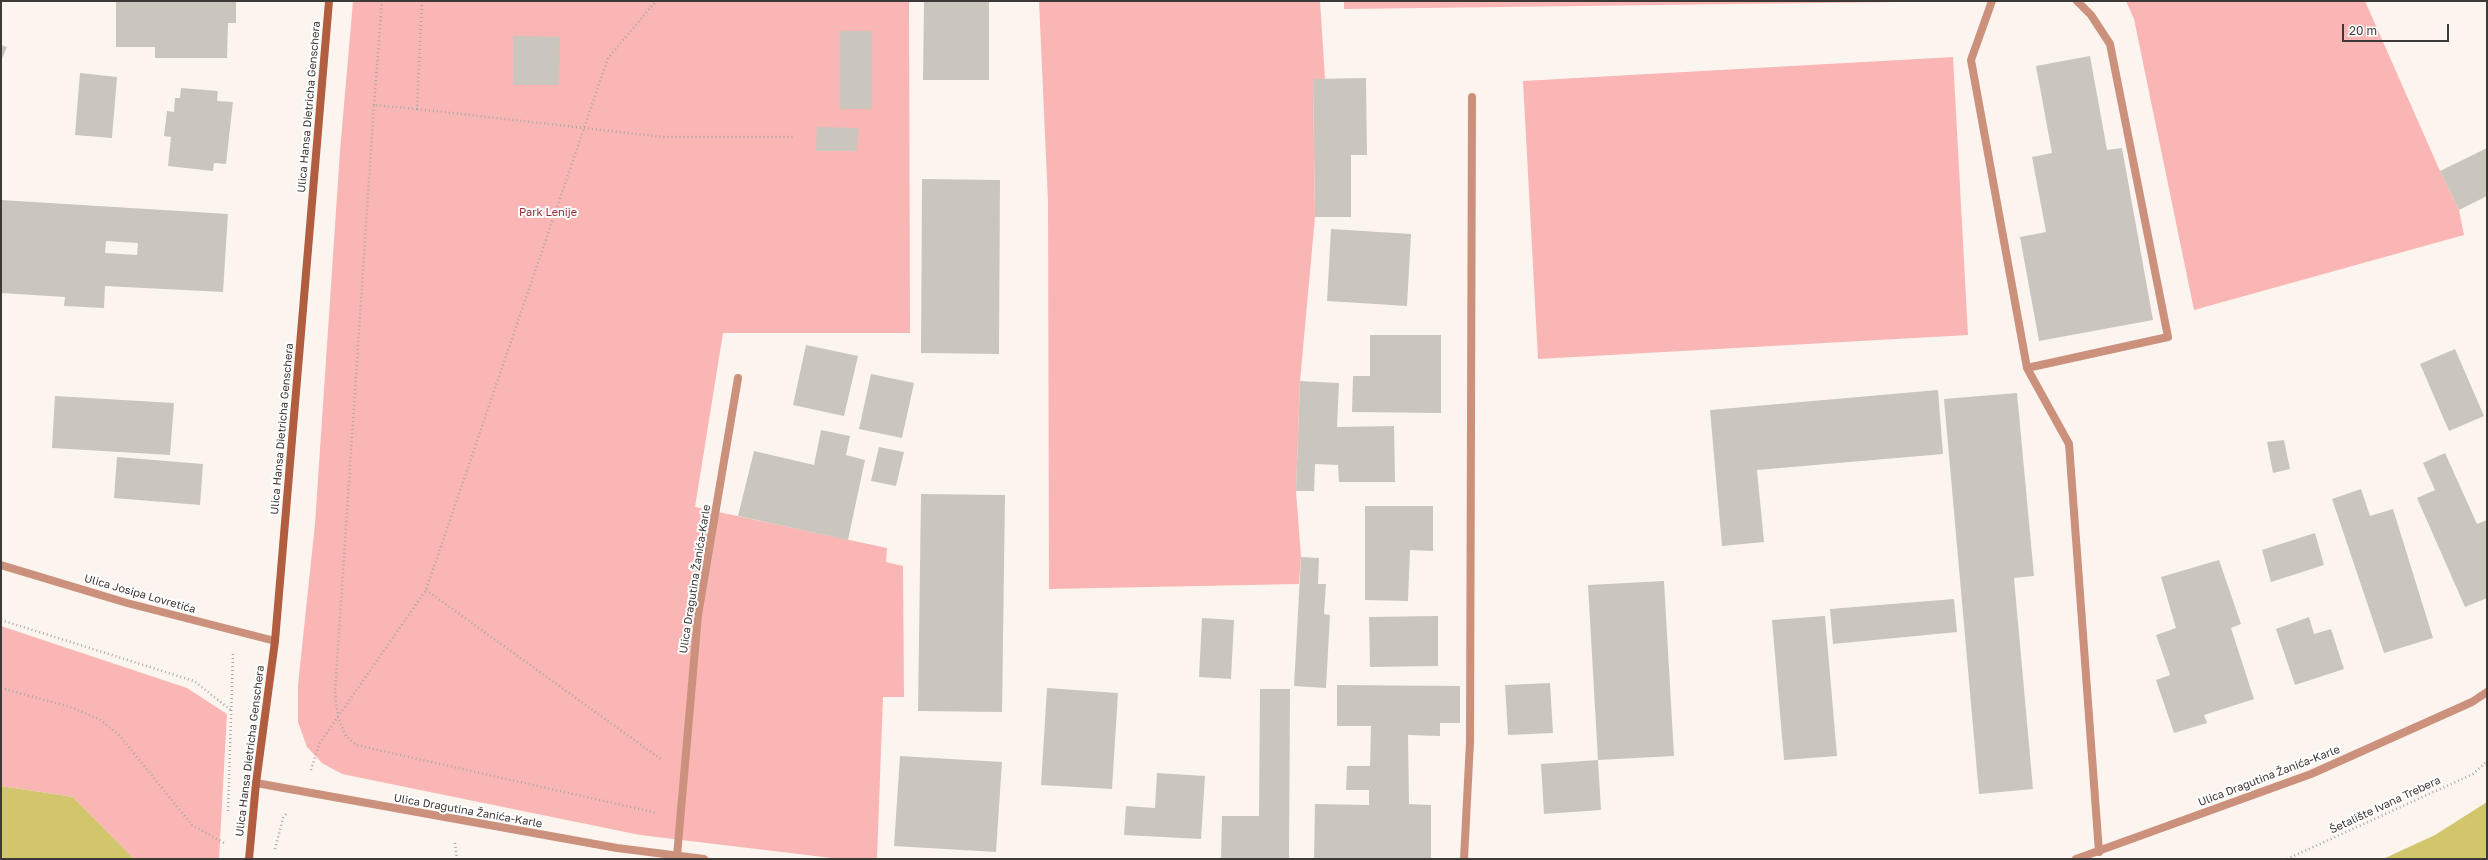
<!DOCTYPE html>
<meta charset="utf-8">
<style>
body{margin:0}
#map{position:relative;width:2488px;height:860px;overflow:hidden;background:#fcf5ef;font-family:"Golos Text",sans-serif}
canvas{display:block}
.frame{position:absolute;inset:0;border:2px solid #3c3937;pointer-events:none}
.scale{position:absolute;left:2342px;top:24px;width:107px;height:18px;box-sizing:border-box;border:2px solid #3c3937;border-top:0;padding-left:5px;font-size:12px;line-height:14px;white-space:nowrap;color:#3c3937;-webkit-text-stroke:3px #fff;paint-order:stroke}
</style>
<div id="map">
<canvas width="2488" height="860"></canvas>
<div class="frame"></div>
<div class="scale">20 m</div>
</div>
<script>
const ctx = document.querySelector('canvas').getContext('2d');
ctx.lineJoin = 'round';
function paint(path, color) { ctx.fillStyle = color; ctx.fill(path, 'evenodd'); }
const shape = rows => new Path2D(rows.map(r => 'M' + r).join(''));
function strokePath(path, color, width, dash) { ctx.strokeStyle = color; ctx.lineWidth = width; ctx.lineCap = dash ? 'butt' : 'round'; ctx.setLineDash(dash || []); ctx.stroke(path); }
function label(font, color, halo, rows, align = 'center') {
  ctx.font = font + ' "Golos Text",sans-serif'; ctx.lineWidth = 4; ctx.setLineDash([]); ctx.textBaseline = 'middle'; ctx.strokeStyle = halo; ctx.fillStyle = color; for (const [text, x, y, turn = 0] of rows) {
    ctx.save(); ctx.translate(x, y); ctx.rotate((+turn || 0) * Math.PI / 180); ctx.textAlign = isNaN(turn) ? turn : align; if (halo) ctx.strokeText(text, 0, 0); ctx.fillText(text, 0, 0); ctx.restore();
  }
}
paint(shape([
 [353,1,909,1,910,333,723,333,695,507,887,548,886,562,903,566,904,697,883,697,877,859,840,859,640,835,342,774,322,763,307,747,298,722,298,685,315,524,340,151],
 [1039,1,1320,1,1325,79,1313,79,1315,217,1300,381,1296,491,1301,557,1299,584,1049,589,1048,202],
 [1344,1,1898,1,1898,2,1344,9],
 [2126,1,2365,1,2440,171,2459,210,2464,235,2194,310,2134,19],
 [1953,57,1968,335,1538,359,1523,81],
 [1,626,187,688,227,714,219,859,134,859,73,797,1,786]
]), '#f9b6b5');
paint(shape([
 [1,786,73,797,134,859,1,859],
 [2487,802,2487,859,2383,859,2435,835]
]), '#d1c66c');
paint(shape([
 [116,1,236,1,236,23,228,23,227,58,155,58,155,47,116,47],
 [924,1,989,1,989,80,923,80],
 [840,31,872,31,872,109,840,109],
 [513,36,560,37,559,85,513,85],
 [1,45,7,47,1,61],
 [2090,56,2107,150,2122,148,2153,320,2039,341,2020,237,2046,232,2032,157,2052,153,2036,66],
 [80,73,117,77,112,138,75,135],
 [1366,78,1367,155,1351,155,1351,217,1315,217,1313,79],
 [181,88,218,91,217,101,233,102,226,164,214,163,213,171,168,166,171,137,164,136,167,111,174,112,175,98,180,98],
 [817,127,858,128,857,151,816,151],
 [2487,148,2487,196,2459,210,2440,171],
 [922,179,1000,180,999,354,921,353],
 [1,200,228,214,223,292,105,286,104,308,64,306,65,297,1,293],
 [106,241,138,243,137,255,105,253],
 [1331,229,1411,234,1407,306,1327,301],
 [1370,335,1441,335,1441,413,1352,412,1353,376,1370,376],
 [806,345,858,356,844,416,793,405],
 [2455,349,2484,416,2449,431,2420,364],
 [871,374,914,383,902,438,859,429],
 [1300,381,1339,383,1337,427,1394,426,1395,482,1339,482,1338,465,1315,464,1314,491,1296,491],
 [1938,390,1943,454,1757,470,1764,542,1722,546,1710,410],
 [2017,393,2034,576,2014,578,2033,789,1979,794,1944,399],
 [55,396,174,403,170,455,52,448],
 [821,430,850,436,846,455,865,460,848,540,738,516,754,451,814,465],
 [2284,440,2290,469,2273,473,2267,442],
 [879,447,904,452,896,486,871,481],
 [2445,453,2477,524,2487,520,2487,598,2465,607,2417,498,2435,490,2423,463],
 [117,457,203,464,200,505,114,498],
 [2361,489,2370,516,2393,509,2433,638,2384,653,2332,499],
 [921,494,1005,495,1002,712,918,711],
 [1365,506,1433,506,1433,551,1410,550,1408,601,1365,600],
 [2315,533,2324,565,2271,582,2262,550],
 [1301,557,1319,558,1318,584,1326,584,1324,614,1330,615,1326,688,1294,686],
 [2219,560,2241,624,2231,628,2254,699,2204,715,2207,723,2174,733,2156,680,2170,675,2156,635,2176,628,2161,577],
 [1664,581,1674,756,1598,760,1588,585],
 [1954,599,1957,632,1833,644,1830,609],
 [1438,616,1438,666,1370,667,1369,617],
 [1825,616,1837,756,1784,760,1772,620],
 [2309,617,2314,634,2331,629,2344,669,2295,685,2276,629],
 [1202,618,1234,620,1231,679,1199,677],
 [1550,683,1553,733,1508,735,1505,685],
 [1337,685,1460,686,1460,723,1440,723,1440,736,1408,735,1409,804,1431,805,1431,859,1314,859,1315,804,1369,805,1369,790,1346,790,1347,766,1370,766,1371,726,1337,726],
 [1047,688,1118,693,1112,789,1041,785],
 [1260,689,1290,689,1289,859,1221,859,1222,816,1259,816],
 [900,756,1002,762,996,852,894,846],
 [1598,760,1601,810,1544,814,1541,764],
 [1157,773,1205,776,1201,839,1124,835,1126,806,1155,808]
]), '#cac6be');
strokePath(shape([
 [422,1,417,109,374,105,335,692,338,717,346,736,356,745,657,813],
 [374,105,382,1],
 [417,109,663,137,794,137],
 [426,590,662,760],
 [1,620,194,681,232,711],
 [1,688,70,707,99,719,120,736,192,825,226,844],
 [311,770,319,744,426,590,608,58,656,1],
 [228,811,233,654],
 [455,843,457,859],
 [275,849,283,818,288,812],
 [2287,859,2473,774,2487,761]
]), '#aca7a3', 2.5, [1, 3]);
strokePath(shape([
 [1992,1,1971,60,2027,368,2069,444,2099,852],
 [2027,368,2168,337,2110,44,2091,15,2077,1]
]), '#cb917c', 8);
strokePath(shape([
 [1,565,127,603,275,641],
 [256,783,617,848,704,859],
 [677,856,698,615,738,378],
 [1464,859,1470,742,1472,97],
 [2076,859,2311,774,2472,702,2487,692]
]), '#cb917c', 8);
strokePath(shape([
 [249,859,256,783,275,641,329,1]
]), '#b15d3f', 8);
label('11px', '#3c3937', '#fff', [
 ["Ulica Hansa Dietricha Genschera",309,107,-85],
 ["Ulica Hansa Dietricha Genschera",282,429,-85],
 ["Ulica Dragutina Žanića-Karle",695,579,-81],
 ["Ulica Josipa Lovretića",140,594,16],
 ["Ulica Hansa Dietricha Genschera",250,751,-83],
 ["Ulica Dragutina Žanića-Karle",2269,776,-21],
 ["Šetalište Ivana Trebera",2385,805,-25],
 ["Ulica Dragutina Žanića-Karle",468,811,10]
]);
label('11px', '#972b36', '#fff', [
 ["Park Lenije",548,213]
]);
</script>
